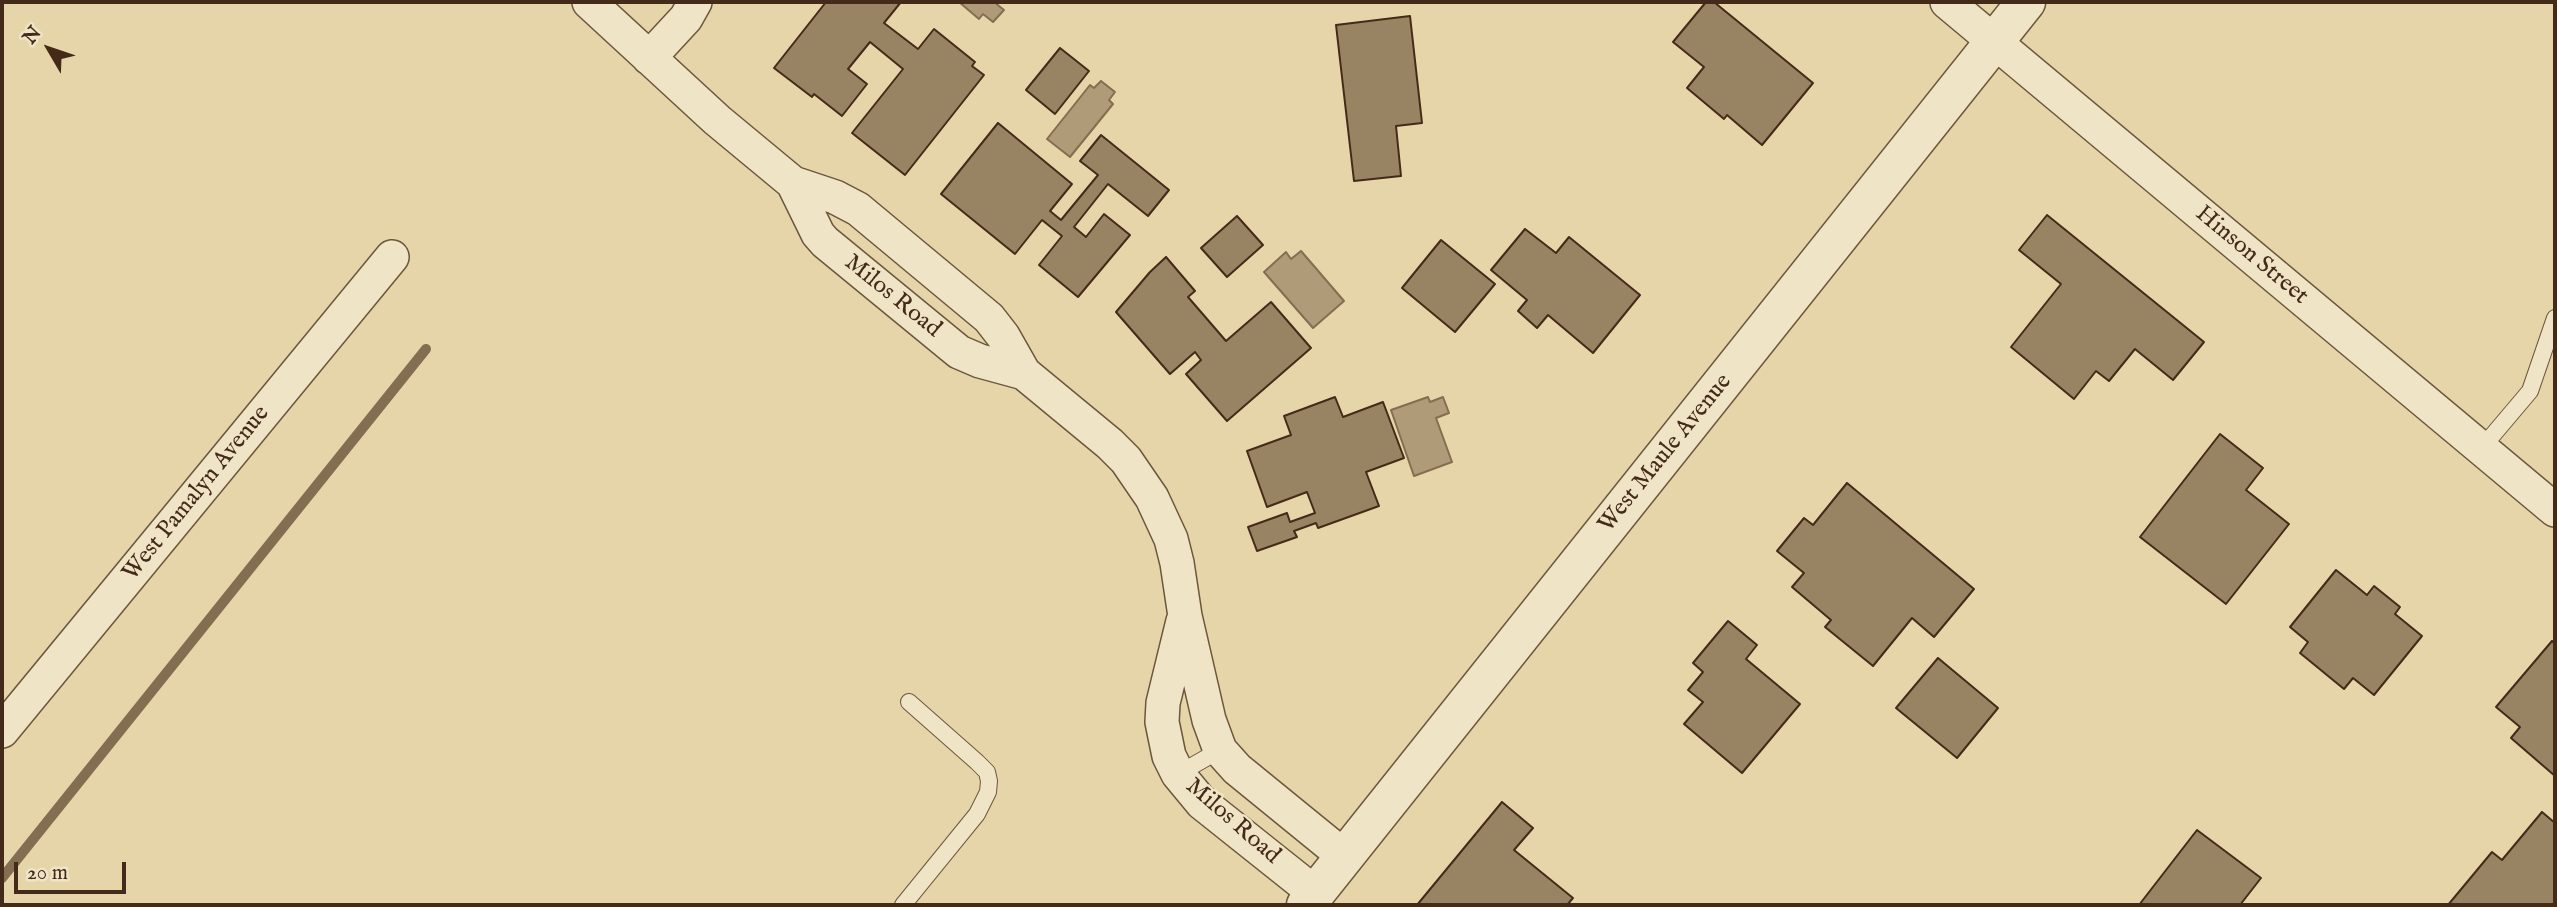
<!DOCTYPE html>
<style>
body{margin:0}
#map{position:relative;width:2557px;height:907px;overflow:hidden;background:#e6d5a8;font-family:"IM FELL English",serif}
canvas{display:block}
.frame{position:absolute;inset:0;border:4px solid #442b19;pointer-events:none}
.north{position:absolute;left:14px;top:14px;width:70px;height:70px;-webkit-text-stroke:5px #efe4c6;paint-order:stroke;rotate:309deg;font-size:19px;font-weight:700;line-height:28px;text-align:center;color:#442b19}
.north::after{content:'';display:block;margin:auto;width:24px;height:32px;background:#442b19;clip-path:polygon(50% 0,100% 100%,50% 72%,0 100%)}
.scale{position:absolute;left:14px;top:862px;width:112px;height:32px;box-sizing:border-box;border:4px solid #442b19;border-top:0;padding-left:9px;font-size:21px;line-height:24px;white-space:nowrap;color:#442b19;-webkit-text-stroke:5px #efe4c6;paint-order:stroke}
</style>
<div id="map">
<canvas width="2557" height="907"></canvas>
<div class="frame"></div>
<div class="north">N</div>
<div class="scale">20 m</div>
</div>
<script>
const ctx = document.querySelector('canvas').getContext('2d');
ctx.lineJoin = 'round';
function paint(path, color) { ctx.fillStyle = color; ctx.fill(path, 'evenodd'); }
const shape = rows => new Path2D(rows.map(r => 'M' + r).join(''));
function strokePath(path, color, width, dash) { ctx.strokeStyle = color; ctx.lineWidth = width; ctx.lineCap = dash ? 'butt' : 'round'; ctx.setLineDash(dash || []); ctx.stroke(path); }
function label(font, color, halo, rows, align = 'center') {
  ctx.font = font + ' "IM FELL English",serif'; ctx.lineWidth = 5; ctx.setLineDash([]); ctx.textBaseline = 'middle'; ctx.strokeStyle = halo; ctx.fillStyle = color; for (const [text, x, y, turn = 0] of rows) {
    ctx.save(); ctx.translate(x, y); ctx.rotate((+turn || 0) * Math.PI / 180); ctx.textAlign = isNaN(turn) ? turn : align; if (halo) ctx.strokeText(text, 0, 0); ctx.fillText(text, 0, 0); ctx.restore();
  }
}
const water = shape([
 [959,2,994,2,1004,10,993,22,983,14,979,19,959,2],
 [1101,81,1115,92,1109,100,1113,104,1070,157,1047,139,1090,85,1094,88,1101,81],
 [1301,251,1344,301,1313,328,1264,272,1286,252,1291,259,1301,251],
 [1428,397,1430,402,1443,397,1449,413,1436,418,1452,462,1414,476,1391,410,1428,397]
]);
paint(water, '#af9b77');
strokePath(water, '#846e51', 2);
strokePath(shape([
 [2,878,426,349]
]), '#846e51', 10);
const building = shape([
 [826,2,901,2,884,23,918,49,934,29,975,62,972,66,984,75,905,175,852,133,903,69,870,42,848,69,867,84,842,116,814,94,812,97,774,68,826,2],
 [1706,2,1714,2,1813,83,1762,145,1727,115,1724,119,1687,88,1704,67,1673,42,1706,2],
 [1410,16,1422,123,1396,126,1401,176,1354,181,1336,25,1410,16],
 [1060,48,1089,71,1055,114,1026,90,1060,48],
 [998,123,1072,184,1050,211,1061,220,1098,175,1080,161,1101,135,1169,190,1148,216,1108,184,1074,227,1086,237,1104,214,1130,235,1078,297,1039,265,1062,236,1042,220,1015,254,941,194,998,123],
 [2047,215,2204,342,2173,380,2135,349,2109,381,2096,371,2074,399,2011,347,2061,284,2019,250,2047,215],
 [1237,216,1263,245,1227,277,1201,248,1237,216],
 [1525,229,1556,253,1569,237,1640,295,1593,353,1548,315,1537,328,1518,311,1527,300,1491,270,1525,229],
 [1441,240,1495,284,1455,332,1402,288,1441,240],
 [1166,257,1195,291,1188,297,1226,341,1271,302,1311,348,1227,421,1186,374,1201,360,1195,352,1170,374,1116,312,1150,272,1166,257],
 [1335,397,1343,417,1383,402,1404,458,1366,472,1379,506,1318,528,1316,523,1294,531,1297,537,1257,551,1248,527,1287,513,1290,522,1315,513,1307,492,1267,507,1247,451,1291,435,1284,416,1335,397],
 [2220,434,2263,468,2246,490,2289,524,2226,604,2140,537,2220,434],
 [1847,483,1974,589,1934,637,1912,618,1873,666,1825,627,1831,620,1792,587,1804,573,1777,551,1804,518,1813,525,1847,483],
 [2336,570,2367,595,2374,586,2400,607,2395,614,2422,636,2374,695,2353,678,2344,689,2300,653,2308,642,2290,627,2336,570],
 [1728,621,1757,645,1746,659,1800,704,1742,773,1684,724,1703,702,1688,690,1703,672,1693,663,1728,621],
 [2552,641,2555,644,2555,776,2511,738,2520,727,2496,707,2552,641],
 [1938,658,1998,708,1957,758,1896,708,1938,658],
 [1502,802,1533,828,1514,850,1573,898,1567,905,1417,905,1502,802],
 [2542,812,2555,823,2555,905,2448,905,2492,852,2502,860,2542,812],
 [2197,830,2261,878,2240,905,2139,905,2197,830]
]);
paint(building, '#988363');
strokePath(building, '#442b19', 2);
const service = shape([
 [2481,449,2530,391,2555,318],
 [1178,774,1220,750],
 [903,905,977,814,988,792,989,781,987,772,977,762,909,702]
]);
const minor = shape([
 [589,2,717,120,793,183,835,197,858,209,989,318,1003,336,1024,373,1110,444,1126,460,1152,498,1171,539,1177,563,1185,616,1209,720,1220,750,1237,769,1345,857],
 [1947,2,2555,510],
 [649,58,686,18,695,2],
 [793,183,818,234,825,242,959,352,980,361,1024,373],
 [1183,621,1163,703,1162,722,1169,756,1178,774,1202,803,1315,893],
 [2,731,392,257]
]);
const tertiary = shape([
 [1306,905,2026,2]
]);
strokePath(service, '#6c563d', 18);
strokePath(minor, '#6c563d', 36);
strokePath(tertiary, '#6c563d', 41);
strokePath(service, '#efe4c6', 16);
strokePath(minor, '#efe4c6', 33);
strokePath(tertiary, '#efe4c6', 38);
label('24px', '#442b19', '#efe4c6', [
 ["Hinson Street",2251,256,40],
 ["Milos Road",892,297,39],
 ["West Maule Avenue",1666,454,-51],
 ["West Pamalyn Avenue",197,494,-51],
 ["Milos Road",1232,822,41]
]);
</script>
